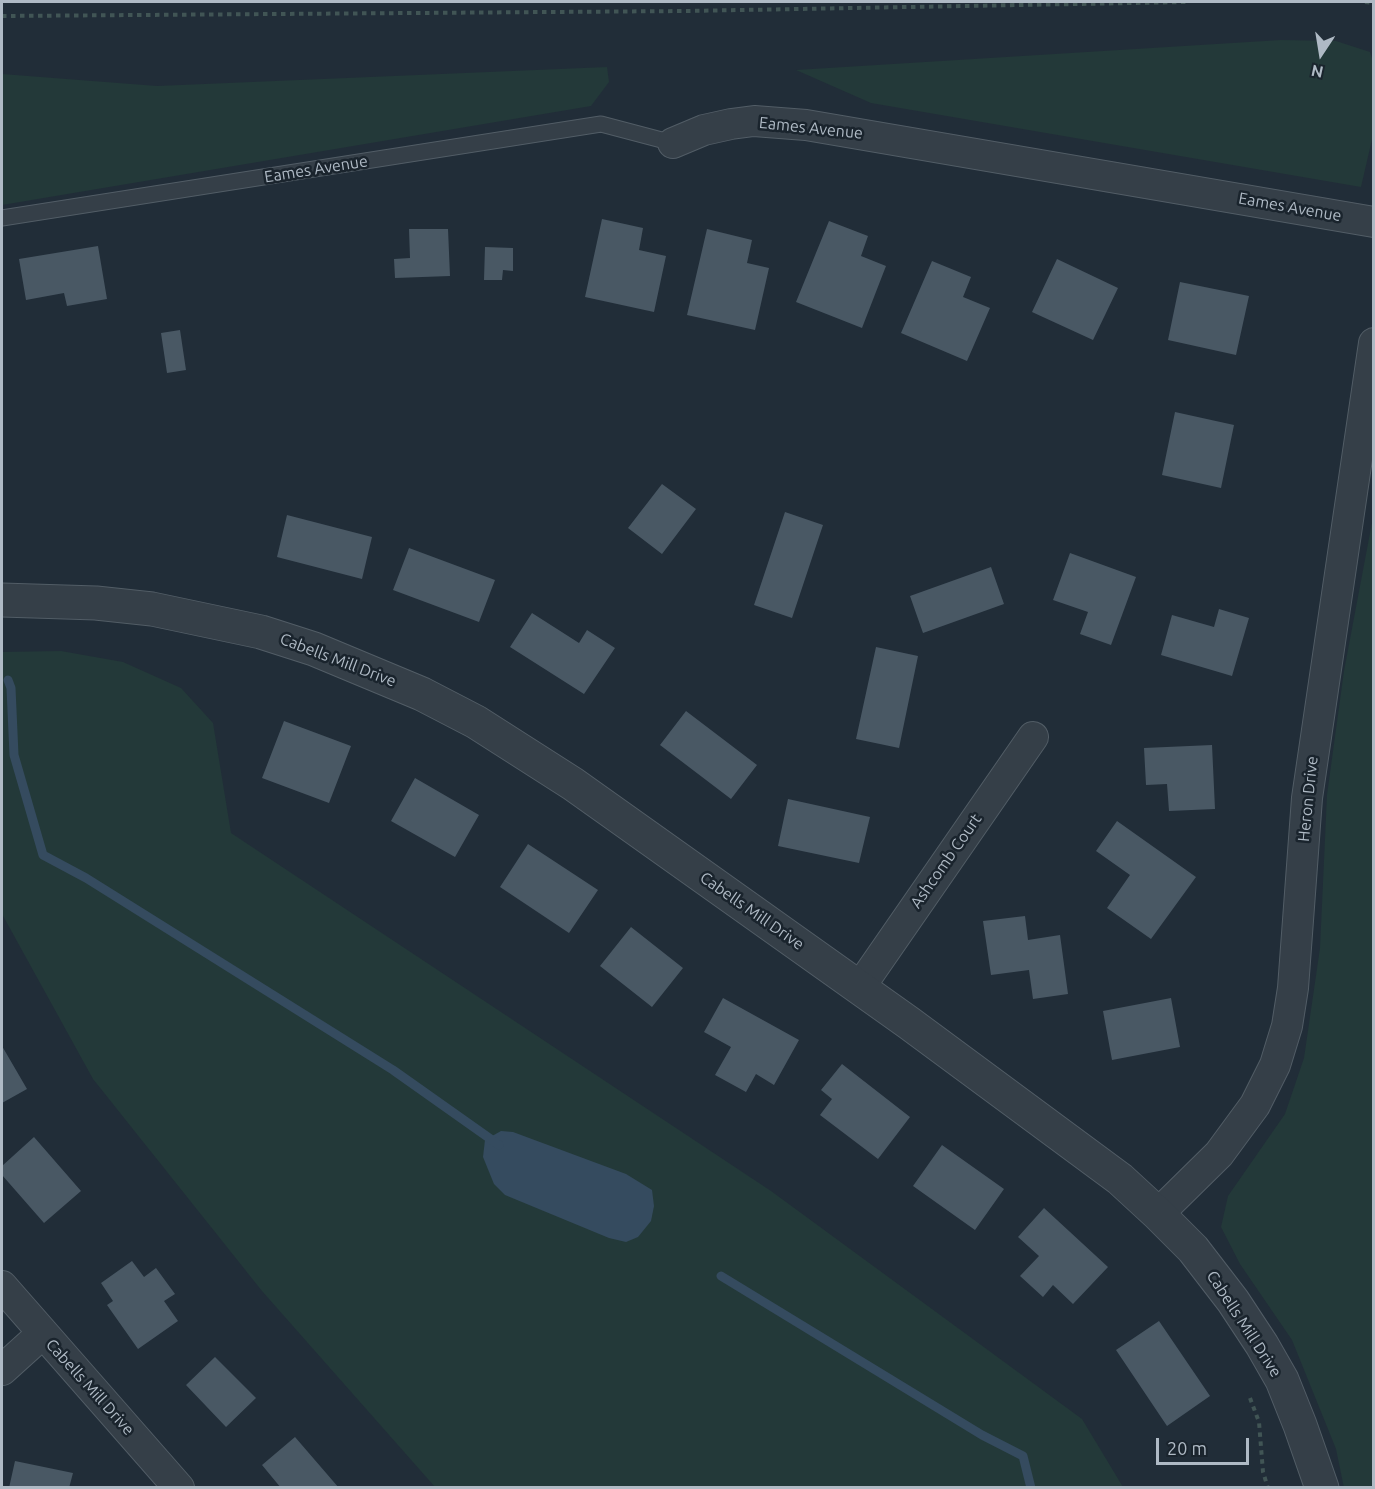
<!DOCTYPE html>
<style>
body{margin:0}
#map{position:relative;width:1375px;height:1489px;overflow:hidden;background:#212d38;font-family:Ubuntu,sans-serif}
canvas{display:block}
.frame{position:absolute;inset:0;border:3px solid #afbac5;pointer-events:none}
.north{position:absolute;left:1291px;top:24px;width:60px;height:60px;-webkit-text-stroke:4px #1a242d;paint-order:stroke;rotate:192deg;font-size:16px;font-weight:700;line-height:24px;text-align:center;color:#afbac5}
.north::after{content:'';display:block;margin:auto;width:21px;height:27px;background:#afbac5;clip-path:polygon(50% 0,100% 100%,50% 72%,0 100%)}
.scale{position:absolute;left:1156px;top:1438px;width:93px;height:27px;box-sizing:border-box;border:3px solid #afbac5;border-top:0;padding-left:8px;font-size:18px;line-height:21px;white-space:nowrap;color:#afbac5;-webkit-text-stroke:4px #1a242d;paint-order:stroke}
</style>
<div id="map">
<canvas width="1375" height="1489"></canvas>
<div class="frame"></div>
<div class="north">N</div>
<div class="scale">20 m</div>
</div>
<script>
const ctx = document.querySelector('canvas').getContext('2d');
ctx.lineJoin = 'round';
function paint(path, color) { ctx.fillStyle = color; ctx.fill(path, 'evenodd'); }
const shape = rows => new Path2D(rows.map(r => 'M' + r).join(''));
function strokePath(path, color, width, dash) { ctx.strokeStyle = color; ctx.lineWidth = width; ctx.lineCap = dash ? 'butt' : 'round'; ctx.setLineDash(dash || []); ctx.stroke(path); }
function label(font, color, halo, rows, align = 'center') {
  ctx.font = font + ' Ubuntu,sans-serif'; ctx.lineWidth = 5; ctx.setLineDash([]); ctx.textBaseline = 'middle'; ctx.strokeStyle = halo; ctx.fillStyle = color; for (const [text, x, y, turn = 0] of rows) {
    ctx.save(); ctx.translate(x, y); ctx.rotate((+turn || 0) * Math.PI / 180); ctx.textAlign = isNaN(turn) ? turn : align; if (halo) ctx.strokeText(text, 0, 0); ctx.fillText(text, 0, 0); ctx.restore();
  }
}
paint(shape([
 [1281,40,1336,41,1370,52,1374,64,1373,135,1361,187,871,103,796,70],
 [607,67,609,82,591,106,2,205,2,74,157,86],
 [1373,517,1374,1487,1344,1488,1336,1449,1292,1340,1240,1264,1221,1227,1228,1196,1285,1114,1304,1058,1320,948,1327,795,1344,671],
 [61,651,123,662,181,688,213,723,231,833,771,1191,1082,1419,1123,1487,435,1487,262,1291,93,1079,2,914,2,652]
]), '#233939');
paint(shape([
 [501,1131,513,1132,626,1174,652,1190,654,1206,651,1221,638,1237,626,1242,609,1238,505,1195,494,1184,483,1157,485,1140]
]), '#354b5f');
strokePath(shape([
 [8,680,11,688,14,755,43,855,86,878,393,1070,499,1145],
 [721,1276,982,1435,1023,1456,1031,1488]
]), '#354b5f', 9);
paint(shape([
 [602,219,643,228,639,250,666,256,654,312,585,297],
 [829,221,868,236,861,256,886,266,862,328,796,302],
 [409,229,448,229,450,276,395,278,394,259,410,258],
 [707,229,752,240,747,263,769,268,755,330,687,315],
 [98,246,107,299,67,306,64,293,26,300,19,259],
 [485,247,513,248,513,271,503,270,502,280,484,280],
 [1057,259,1118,288,1093,340,1032,312],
 [932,261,971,277,963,297,990,308,967,361,901,333],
 [1180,282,1249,296,1236,355,1168,340],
 [180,330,186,370,167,373,161,333],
 [1175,412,1234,425,1221,488,1162,475],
 [662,484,696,509,662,554,628,528],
 [785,512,823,525,792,618,754,605],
 [287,515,372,537,362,579,277,557],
 [409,548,495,580,479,622,393,590],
 [1070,553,1136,577,1111,645,1080,634,1088,612,1053,600],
 [991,567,1004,604,923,633,910,596],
 [1219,609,1249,618,1232,676,1161,655,1172,615,1214,627],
 [532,613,579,643,587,630,615,648,584,694,510,647],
 [876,647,918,656,899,748,856,739],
 [686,711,757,765,731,799,660,745],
 [284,721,351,746,329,803,262,778],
 [1212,745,1215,809,1169,811,1167,784,1146,785,1144,748],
 [415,778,479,815,455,857,391,821],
 [788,799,870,817,859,863,778,846],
 [1117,821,1196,877,1151,939,1107,908,1130,875,1096,851],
 [528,844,598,890,569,933,500,887],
 [1025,916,1028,940,1060,935,1068,994,1033,999,1029,970,991,975,983,921],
 [631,927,683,968,652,1007,600,966],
 [723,998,799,1040,774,1085,756,1074,746,1092,715,1075,731,1047,704,1032],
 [1171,998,1180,1047,1112,1060,1103,1011],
 [2,1046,27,1089,2,1103],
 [842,1064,910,1117,878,1159,820,1115,832,1099,821,1090],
 [34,1137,81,1191,44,1223,2,1175,2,1166],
 [942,1145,1004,1189,975,1230,913,1186],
 [1044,1208,1108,1267,1073,1304,1053,1285,1043,1297,1020,1276,1039,1256,1018,1237],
 [132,1261,144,1277,156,1268,175,1294,164,1301,178,1321,138,1349,107,1305,113,1301,101,1283],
 [1159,1321,1210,1396,1167,1426,1116,1350],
 [215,1357,256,1398,226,1427,186,1385],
 [295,1437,339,1488,281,1488,262,1465],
 [15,1461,73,1473,69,1488,9,1488]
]), '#495864');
const service = shape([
 [2,218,601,124,673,143]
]);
const minor = shape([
 [673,143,704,130,731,124,754,121,806,125,1374,222],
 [860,987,1033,737],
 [1158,1214,1219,1154,1255,1105,1275,1065,1287,1026,1293,988,1307,798,1374,343],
 [2,1286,179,1488],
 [2,1370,43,1333]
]);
const tertiary = shape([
 [2,600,96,603,152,609,261,632,314,649,422,694,476,722,573,784,909,1023,1120,1179,1158,1214,1193,1249,1233,1301,1262,1345,1282,1380,1300,1425,1322,1488]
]);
strokePath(service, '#525d66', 17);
strokePath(minor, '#525d66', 32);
strokePath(tertiary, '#525d66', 35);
strokePath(shape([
 [1365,2,1374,3],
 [2,16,686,11,1187,2],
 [1250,1398,1259,1422,1263,1472,1268,1488]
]), '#415555', 4, [4.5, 4.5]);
strokePath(service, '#353f48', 15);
strokePath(minor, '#353f48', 30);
strokePath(tertiary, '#353f48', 33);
label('16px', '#afbac5', '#1a242d', [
 ["Eames Avenue",811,128,6],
 ["Eames Avenue",316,169,-9],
 ["Eames Avenue",1290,207,10],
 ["Cabells Mill Drive",338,660,21],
 ["Heron Drive",1308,799,-84],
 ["Ashcomb Court",946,861,-55],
 ["Cabells Mill Drive",752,911,35],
 ["Cabells Mill Drive",1244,1324,57],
 ["Cabells Mill Drive",90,1387,48]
]);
</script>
